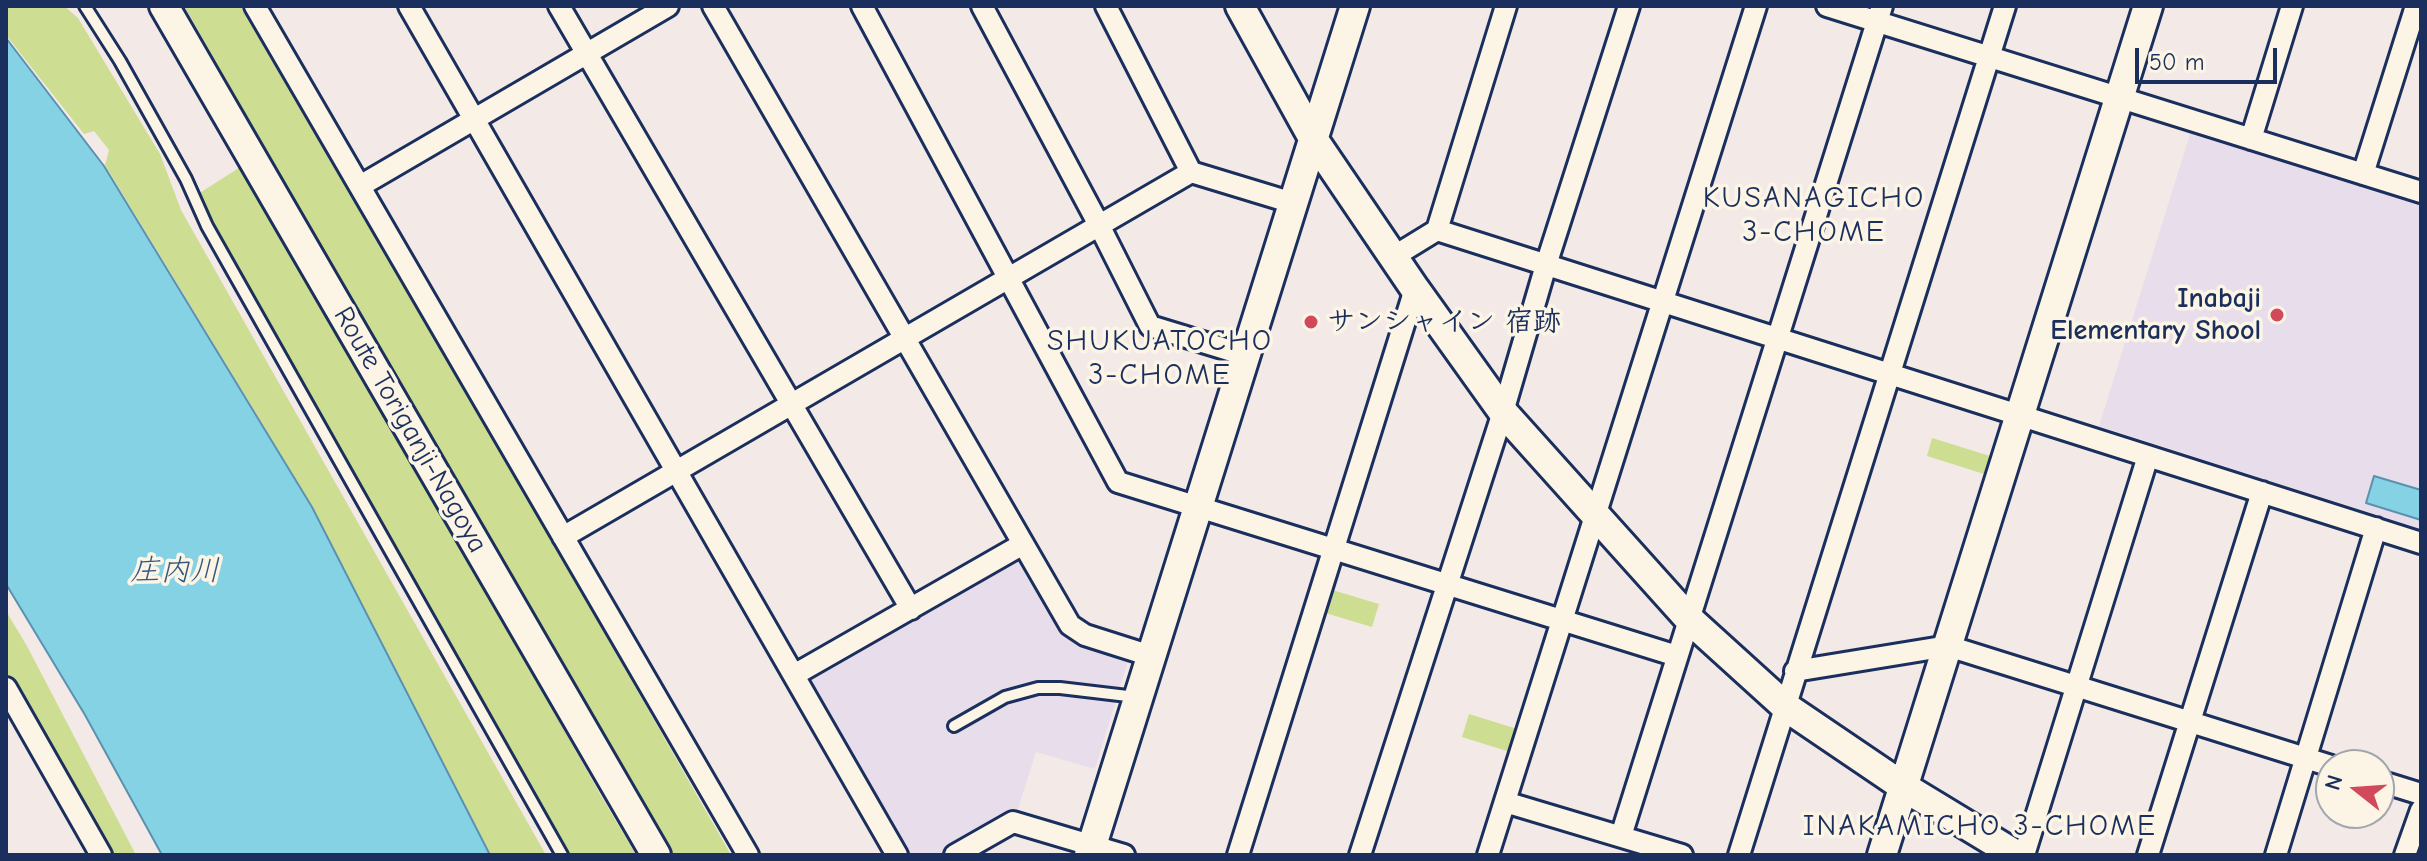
<!DOCTYPE html>
<meta charset="utf-8">
<style>
body{margin:0}
#map{position:relative;width:2427px;height:861px;overflow:hidden;background:#f3eae7;font-family:"Comic Neue",sans-serif}
canvas{display:block}
.frame{position:absolute;inset:0;border:8px solid #1b2f5e;pointer-events:none}
.north{position:absolute;left:2315px;top:749px;width:80px;height:80px;box-sizing:border-box;background:#fcf5e5;border:2px solid #a2a6af;border-radius:50%;rotate:287deg;font-size:22px;font-weight:700;line-height:32px;text-align:center;color:#1b2f5e}
.north::after{content:'';display:block;margin:auto;width:28px;height:36px;background:#d1495b;clip-path:polygon(50% 0,100% 100%,50% 72%,0 100%)}
.scale{position:absolute;left:2135px;top:48px;width:142px;height:36px;box-sizing:border-box;border:4px solid #1b2f5e;border-top:0;padding-left:10px;font-size:24px;line-height:28px;white-space:nowrap;color:#1b2f5e;-webkit-text-stroke:6px #fcf5e5;paint-order:stroke}
</style>
<div id="map">
<canvas width="2427" height="861"></canvas>
<div class="frame"></div>
<div class="north">N</div>
<div class="scale">50 m</div>
</div>
<script>
const ctx = document.querySelector('canvas').getContext('2d');
ctx.lineJoin = 'round';
function paint(path, color) { ctx.fillStyle = color; ctx.fill(path, 'evenodd'); }
const shape = rows => new Path2D(rows.map(r => 'M' + r).join(''));
function strokePath(path, color, width, dash) { ctx.strokeStyle = color; ctx.lineWidth = width; ctx.lineCap = dash ? 'butt' : 'round'; ctx.setLineDash(dash || []); ctx.stroke(path); }
function label(font, color, halo, rows, align = 'center') {
  ctx.font = font + ' "Comic Neue","Klee One",sans-serif'; ctx.lineWidth = 7; ctx.setLineDash([]); ctx.textBaseline = 'middle'; ctx.strokeStyle = halo; ctx.fillStyle = color; for (const [text, x, y, turn = 0] of rows) {
    ctx.save(); ctx.translate(x, y); ctx.rotate((+turn || 0) * Math.PI / 180); ctx.textAlign = isNaN(turn) ? turn : align; if (halo) ctx.strokeText(text, 0, 0); ctx.fillText(text, 0, 0); ctx.restore();
  }
}
paint(shape([
 [2191,131,2421,203,2421,529,2099,426],
 [1021,555,1063,630,1076,642,1129,658,1095,769,1036,752,1018,809,939,855,907,855,808,685,812,675]
]), '#e8ddea');
paint(shape([
 [6,6,64,6,78,18,160,154,181,210,546,855,491,855,313,507,105,165,109,150,94,131,84,134,6,35],
 [184,6,240,6,553,543,731,855,669,855],
 [245,164,600,794,636,855,566,855,195,196],
 [1932,438,1990,456,1984,474,1927,456],
 [1329,589,1379,604,1372,627,1322,612],
 [6,611,27,646,136,855,108,855,6,675],
 [1469,714,1517,729,1510,752,1462,737]
]), '#cddd91');
const water = shape([
 [6,38,104,166,312,507,490,855,162,855,85,715,6,584,6,38],
 [2374,476,2421,490,2421,520,2366,503,2374,476]
]);
paint(water, '#85d2e5');
strokePath(water, '#5b91af', 2);
const lane = shape([
 [85,6,120,61,186,179,207,226,562,855],
 [954,726,1005,697,1038,688,1060,688,1136,697]
]);
const street = shape([
 [255,6,748,855],
 [409,6,897,855],
 [559,6,911,609],
 [713,6,1070,625,1085,635,1151,656],
 [862,6,1118,482,1677,656],
 [982,6,1099,225,1150,326,1245,355],
 [1106,6,1191,172],
 [1827,6,2421,192],
 [2251,139,2292,6],
 [2363,174,2416,6],
 [360,186,668,6],
 [1437,230,2421,543],
 [1393,257,1437,230,1506,6],
 [563,537,1191,172,1293,203],
 [1795,671,1948,646,2331,766],
 [794,675,1023,544],
 [6,688,101,855],
 [2379,781,2421,794],
 [1505,802,1682,855],
 [1621,836,1882,6],
 [955,855,1013,822,1124,855],
 [1238,855,1415,289],
 [1360,855,1503,412,1546,265,1629,6],
 [1488,855,1756,6],
 [1739,855,2005,6],
 [2024,855,2148,456],
 [2148,855,2262,492],
 [2276,855,2376,528],
 [2405,855,2421,810]
]);
const secondary = shape([
 [164,6,656,855],
 [1240,6,1314,140,1415,289,1503,412,1689,619,1786,707,1904,787,2016,855],
 [1089,855,1355,6],
 [1882,855,2148,6]
]);
strokePath(lane, '#1b2f5e', 16);
strokePath(street, '#1b2f5e', 26);
strokePath(secondary, '#1b2f5e', 34);
strokePath(lane, '#fcf5e5', 10);
strokePath(street, '#fcf5e5', 20);
strokePath(secondary, '#fcf5e5', 28);
for (const [x, y, r, color] of [
 [2277,315,8,"#d1495b"],
 [1311,322,8,"#d1495b"]
]) { const dot = new Path2D(); dot.arc(x, y, r, 0, 2 * Math.PI); ctx.fillStyle = color; ctx.fill(dot); strokePath(dot, '#fcf5e5', 3); }
label('bold 28px', '#1b2f5e', '#fcf5e5', [
 ["Inabaji",2261,299],
 ["Elementary Shool",2261,331],
 ["サンシャイン 宿跡",1327,322,"left"]
], 'right');
label('28px', '#1b2f5e', '#fcf5e5', [
 ["Route Toriganji-Nagoya",410,430,60]
]);
ctx.letterSpacing = '2px';
label('30px', '#1b2f5e', '#fcf5e5', [
 ["KUSANAGICHO",1814,199],
 ["3-CHOME",1814,233],
 ["SHUKUATOCHO",1160,342],
 ["3-CHOME",1160,376],
 ["INAKAMICHO 3-CHOME",1980,827]
]);
ctx.letterSpacing = '0px';
label('italic 30px', '#365880', '#fcf5e5', [
 ["庄内川",175,572]
]);
</script>
